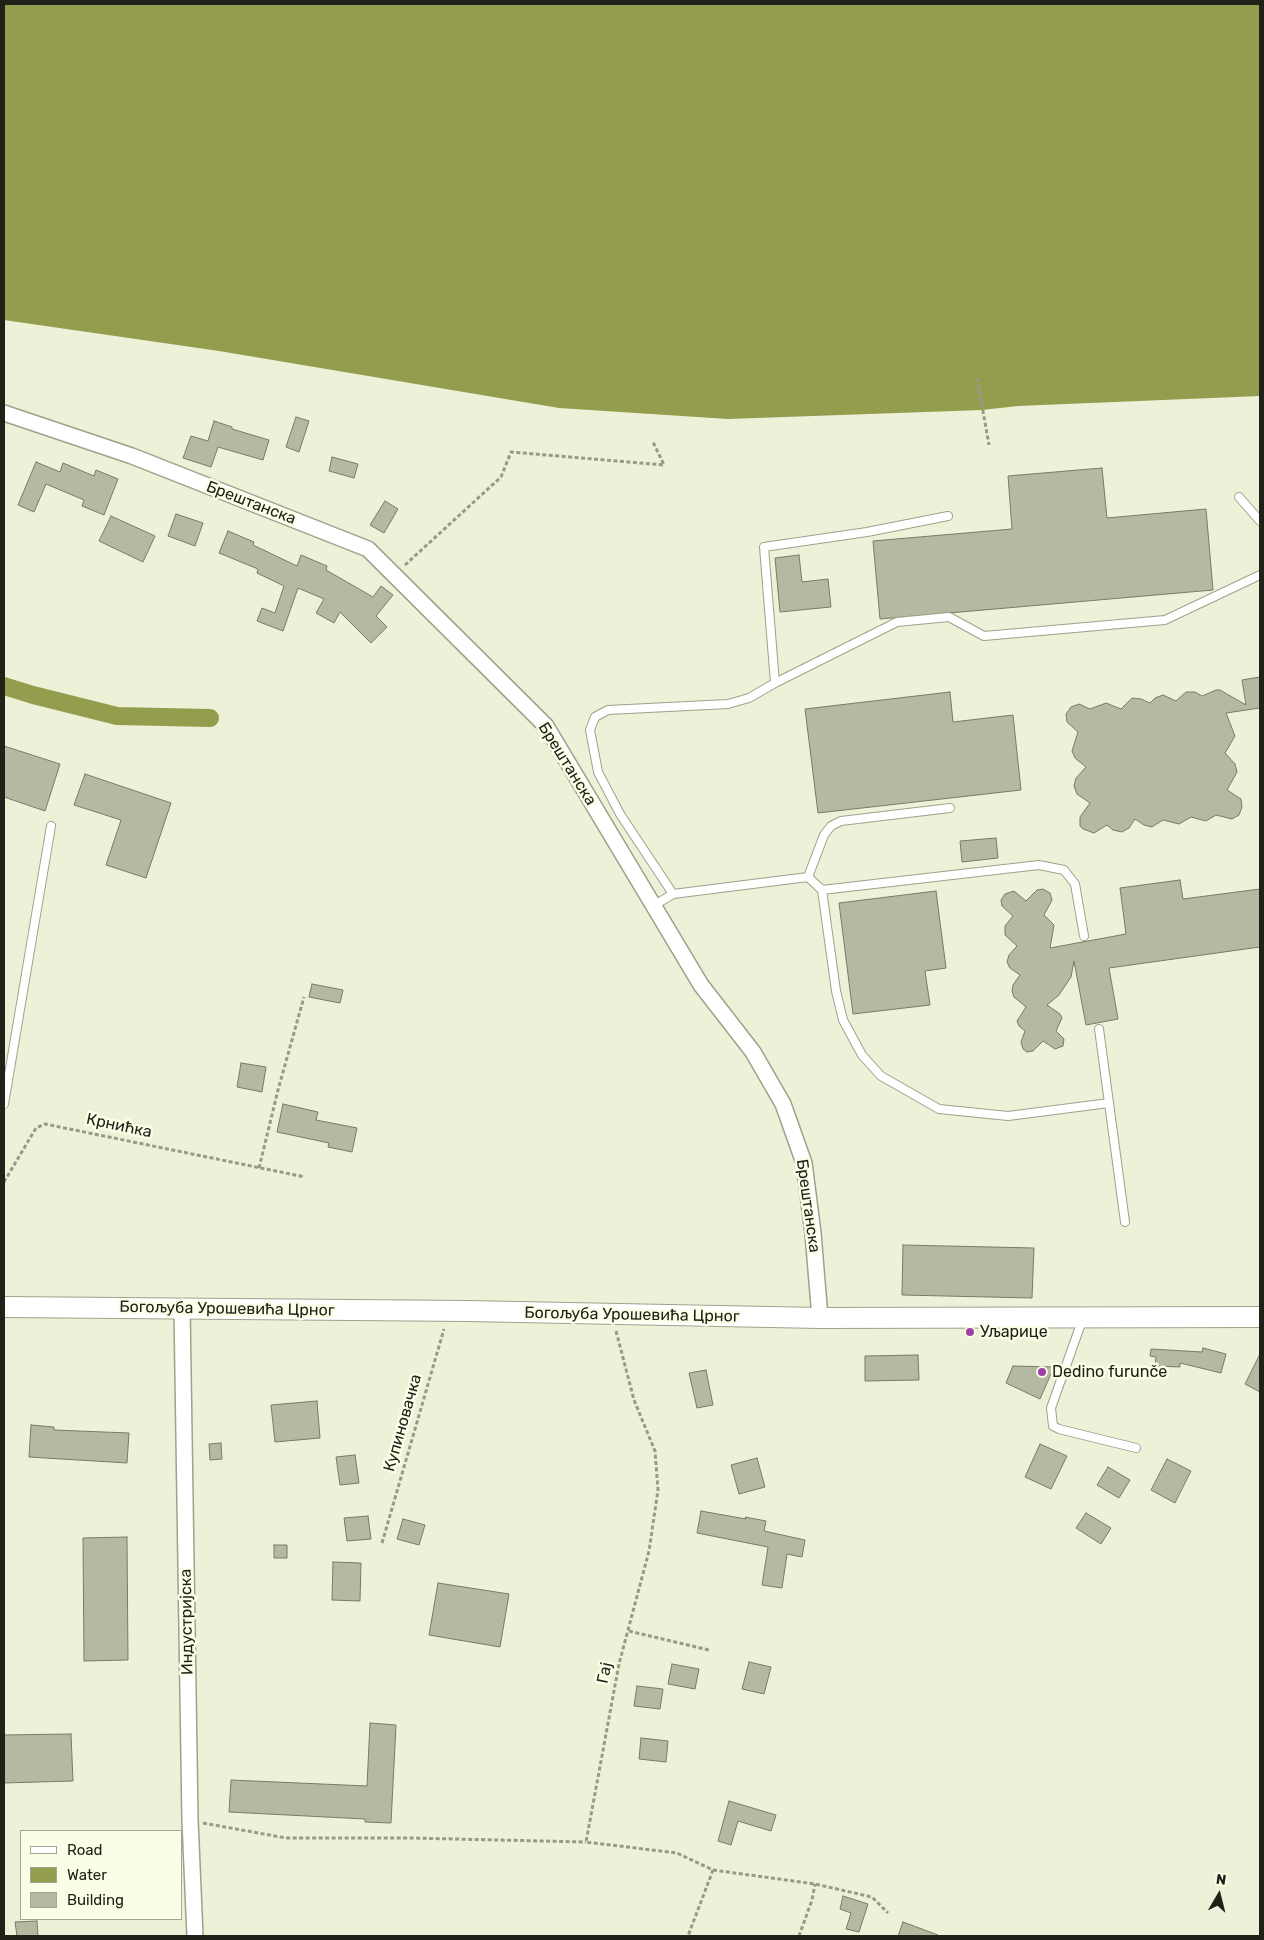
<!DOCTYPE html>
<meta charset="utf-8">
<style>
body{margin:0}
#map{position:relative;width:1264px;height:1940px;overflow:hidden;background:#ecf1d8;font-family:Rubik,sans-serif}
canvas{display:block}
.frame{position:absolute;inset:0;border:5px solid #202219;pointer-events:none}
.legend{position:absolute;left:20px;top:1830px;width:162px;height:90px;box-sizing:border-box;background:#fafee6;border:1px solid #a3a694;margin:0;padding:6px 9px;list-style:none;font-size:15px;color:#202219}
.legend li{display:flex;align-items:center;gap:10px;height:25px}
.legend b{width:25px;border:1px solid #a3a694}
.north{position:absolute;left:1194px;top:1870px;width:50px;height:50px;-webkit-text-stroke:4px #fafee6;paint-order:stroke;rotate:8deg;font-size:14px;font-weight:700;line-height:20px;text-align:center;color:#202219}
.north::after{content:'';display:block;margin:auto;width:18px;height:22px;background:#202219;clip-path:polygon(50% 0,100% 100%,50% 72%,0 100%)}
</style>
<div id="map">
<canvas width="1264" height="1940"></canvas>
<div class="frame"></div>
<ul class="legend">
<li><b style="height:6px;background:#fff"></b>Road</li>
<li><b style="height:14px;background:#939d4d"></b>Water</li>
<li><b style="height:14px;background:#b4b9a1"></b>Building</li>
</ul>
<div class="north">N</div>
</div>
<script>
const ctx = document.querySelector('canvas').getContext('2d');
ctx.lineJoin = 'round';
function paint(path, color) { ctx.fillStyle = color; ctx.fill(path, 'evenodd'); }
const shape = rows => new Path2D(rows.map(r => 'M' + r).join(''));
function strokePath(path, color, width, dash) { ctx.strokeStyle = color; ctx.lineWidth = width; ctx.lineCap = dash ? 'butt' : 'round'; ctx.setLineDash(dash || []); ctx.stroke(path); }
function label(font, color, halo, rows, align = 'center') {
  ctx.font = font + ' Rubik,sans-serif'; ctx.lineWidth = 5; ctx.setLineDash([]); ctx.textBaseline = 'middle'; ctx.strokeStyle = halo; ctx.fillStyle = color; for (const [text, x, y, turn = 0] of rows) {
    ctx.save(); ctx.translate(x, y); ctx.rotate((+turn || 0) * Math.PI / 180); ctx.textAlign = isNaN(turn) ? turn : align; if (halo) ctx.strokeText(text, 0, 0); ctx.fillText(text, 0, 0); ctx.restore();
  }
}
paint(shape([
 [4,4,1260,4,1260,396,1018,406,982,410,728,419,559,408,219,351,4,320]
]), '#939d4d');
strokePath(shape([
 [4,686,33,695,117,716,210,718]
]), '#939d4d', 18);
const building = shape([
 [296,417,309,421,299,452,286,447,296,417],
 [214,421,232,427,232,429,269,440,263,460,218,447,211,467,183,458,191,436,208,441,214,421],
 [332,457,358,464,354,478,329,471,332,457],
 [36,462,60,472,63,463,94,476,96,470,118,479,104,515,82,506,84,500,46,484,34,512,18,505,36,462],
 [1102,468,1107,518,1206,509,1213,590,880,619,873,541,1012,529,1008,476,1102,468],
 [385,501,398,509,384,533,370,525,385,501],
 [176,514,203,523,195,546,168,536,176,514],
 [111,516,155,536,143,562,99,541,111,516],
 [228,531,254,542,253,545,297,566,301,555,327,566,326,570,373,597,381,586,393,595,376,616,387,627,371,643,340,612,334,623,316,613,324,599,298,588,283,631,257,621,262,608,275,613,284,586,257,573,258,569,219,553,228,531],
 [799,555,802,582,828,579,831,607,780,612,775,558,799,555],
 [1260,677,1260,708,1226,713,1235,736,1225,753,1235,764,1237,772,1227,790,1241,799,1242,807,1239,815,1232,819,1216,815,1206,821,1191,817,1179,824,1163,820,1152,827,1144,825,1135,819,1129,828,1122,832,1113,830,1107,825,1094,833,1083,829,1080,826,1080,817,1090,803,1077,794,1074,786,1076,778,1086,767,1075,758,1072,751,1078,732,1067,722,1066,714,1071,707,1079,704,1090,709,1106,703,1121,709,1132,698,1141,699,1150,703,1155,698,1163,695,1176,701,1186,692,1195,692,1202,696,1216,690,1220,690,1246,705,1242,680,1260,677],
 [950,692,953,722,1013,715,1021,790,818,813,805,709,950,692],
 [4,746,60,764,45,811,4,797,4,746],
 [85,774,171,803,146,878,106,865,121,820,74,805,85,774],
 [996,838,998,858,962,862,960,841,996,838],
 [1180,880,1183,899,1260,889,1260,947,1109,968,1118,1019,1086,1025,1074,961,1071,977,1059,995,1047,1005,1060,1014,1062,1018,1056,1031,1064,1039,1063,1046,1055,1049,1043,1041,1033,1051,1027,1052,1023,1049,1021,1042,1025,1031,1019,1026,1017,1021,1026,1007,1014,997,1012,991,1013,985,1020,975,1010,968,1007,962,1009,955,1017,946,1005,935,1005,926,1013,916,1002,906,1001,900,1005,894,1014,891,1026,901,1037,890,1043,889,1050,893,1052,900,1044,915,1054,925,1050,948,1126,934,1120,888,1180,880],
 [936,891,946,968,925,971,930,1005,853,1014,839,903,936,891],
 [312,984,343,990,340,1003,309,997,312,984],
 [241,1063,266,1067,262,1092,237,1087,241,1063],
 [283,1104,318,1112,316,1120,357,1128,352,1152,328,1147,329,1143,277,1132,283,1104],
 [903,1245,1034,1248,1032,1298,902,1295,903,1245],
 [1203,1348,1226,1354,1221,1373,1180,1363,1180,1367,1155,1366,1156,1357,1150,1356,1151,1349,1202,1352,1203,1348],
 [1260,1354,1260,1392,1245,1384,1260,1354],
 [918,1355,919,1380,865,1381,865,1356,918,1355],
 [1013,1366,1054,1367,1040,1399,1006,1383,1013,1366],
 [706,1370,713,1405,697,1408,689,1373,706,1370],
 [317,1401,320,1438,275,1442,271,1405,317,1401],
 [31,1425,54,1427,54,1430,129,1433,127,1463,29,1457,31,1425],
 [221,1443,222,1459,210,1460,209,1444,221,1443],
 [1040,1444,1067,1456,1051,1489,1025,1477,1040,1444],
 [355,1455,359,1483,340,1485,336,1457,355,1455],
 [757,1458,765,1487,739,1494,731,1465,757,1458],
 [1167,1459,1191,1471,1175,1503,1151,1490,1167,1459],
 [1108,1467,1130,1480,1119,1498,1097,1485,1108,1467],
 [701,1511,746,1519,745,1517,766,1521,764,1531,805,1540,802,1557,787,1554,782,1588,762,1585,768,1547,697,1533,701,1511],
 [1086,1513,1111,1528,1101,1544,1076,1528,1086,1513],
 [368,1516,371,1539,347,1541,344,1518,368,1516],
 [403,1519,425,1525,419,1545,397,1539,403,1519],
 [127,1537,128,1660,84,1661,83,1538,127,1537],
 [274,1545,287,1545,287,1558,274,1558,274,1545],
 [333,1562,361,1563,360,1601,332,1600,333,1562],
 [438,1583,509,1594,500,1647,429,1635,438,1583],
 [749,1662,771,1667,764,1694,742,1689,749,1662],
 [672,1664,699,1669,695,1689,668,1684,672,1664],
 [637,1686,663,1689,660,1709,634,1706,637,1686],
 [370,1723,396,1725,391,1823,365,1822,365,1819,229,1812,231,1780,367,1786,370,1723],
 [71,1734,73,1781,4,1783,4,1735,71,1734],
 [641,1738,668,1741,666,1762,639,1759,641,1738],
 [729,1801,776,1815,771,1831,738,1821,731,1845,718,1841,729,1801],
 [843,1896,868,1904,859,1932,846,1929,851,1913,840,1909,843,1896],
 [37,1921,38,1936,17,1936,15,1922,37,1921],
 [903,1922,938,1935,937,1936,898,1936,903,1922]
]);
paint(building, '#b4b9a1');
strokePath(building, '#777b65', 1);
const service = shape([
 [1239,497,1260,521],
 [775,683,764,547,867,532,948,516],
 [808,877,824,835,831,826,841,821,950,808],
 [822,890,836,991,843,1020,862,1055,881,1076,939,1109,1008,1116,1109,1103,1125,1222],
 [673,894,620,814,598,772,590,730,595,717,608,710,728,704,749,698,775,683,897,622,949,617,984,636,1165,620,1260,575],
 [653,906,673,894,808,877,822,890,1039,865,1064,870,1075,884,1084,936],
 [1099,1029,1109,1103],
 [4,1104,51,826],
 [1083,1318,1051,1408,1053,1426,1059,1429,1136,1448]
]);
const minor = shape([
 [4,413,132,456,368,549,546,726,701,985,753,1052,783,1104,804,1163,813,1233,820,1318],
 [182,1308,190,1820,195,1936]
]);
const tertiary = shape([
 [4,1307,468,1311,820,1318,1260,1317]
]);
strokePath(service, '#9ea28b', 10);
strokePath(minor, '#9ea28b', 18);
strokePath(tertiary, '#9ea28b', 22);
strokePath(shape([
 [977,378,989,445],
 [405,565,501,477,511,452,664,465,653,442],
 [259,1168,278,1090,304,997],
 [4,1182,36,1128,45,1124,305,1177],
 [616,1331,634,1400,655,1451,658,1490,649,1551,619,1664,586,1842,677,1853,713,1870,688,1936],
 [382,1543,444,1329],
 [629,1631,709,1650],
 [203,1823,286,1838,411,1838,586,1842],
 [713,1870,815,1884,872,1897,888,1913],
 [799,1936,812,1900,815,1884]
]), '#979a88', 3, [4, 2.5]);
strokePath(service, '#fff', 8);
strokePath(minor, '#fff', 15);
strokePath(tertiary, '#fff', 20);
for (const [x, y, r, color] of [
 [970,1332,5,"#a13fa6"],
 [1042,1372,5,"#a13fa6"]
]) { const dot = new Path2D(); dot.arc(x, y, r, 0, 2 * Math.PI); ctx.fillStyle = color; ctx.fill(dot); strokePath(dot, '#fafee6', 2); }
label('16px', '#202219', '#fafee6', [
 ["Брештанска",251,503,21],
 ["Брештанска",567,764,58],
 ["Крнићка",119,1126,12],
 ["Брештанска",808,1206,82],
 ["Богољуба Урошевића Црног",227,1309,1],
 ["Богољуба Урошевића Црног",632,1315,1],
 ["Купиновачка",403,1423,-74],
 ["Индустријска",187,1622,-91],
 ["Гај",605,1673,-78]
]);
label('16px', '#202219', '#fafee6', [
 ["Уљарице",980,1332],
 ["Dedino furunče",1052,1372]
], 'left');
</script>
